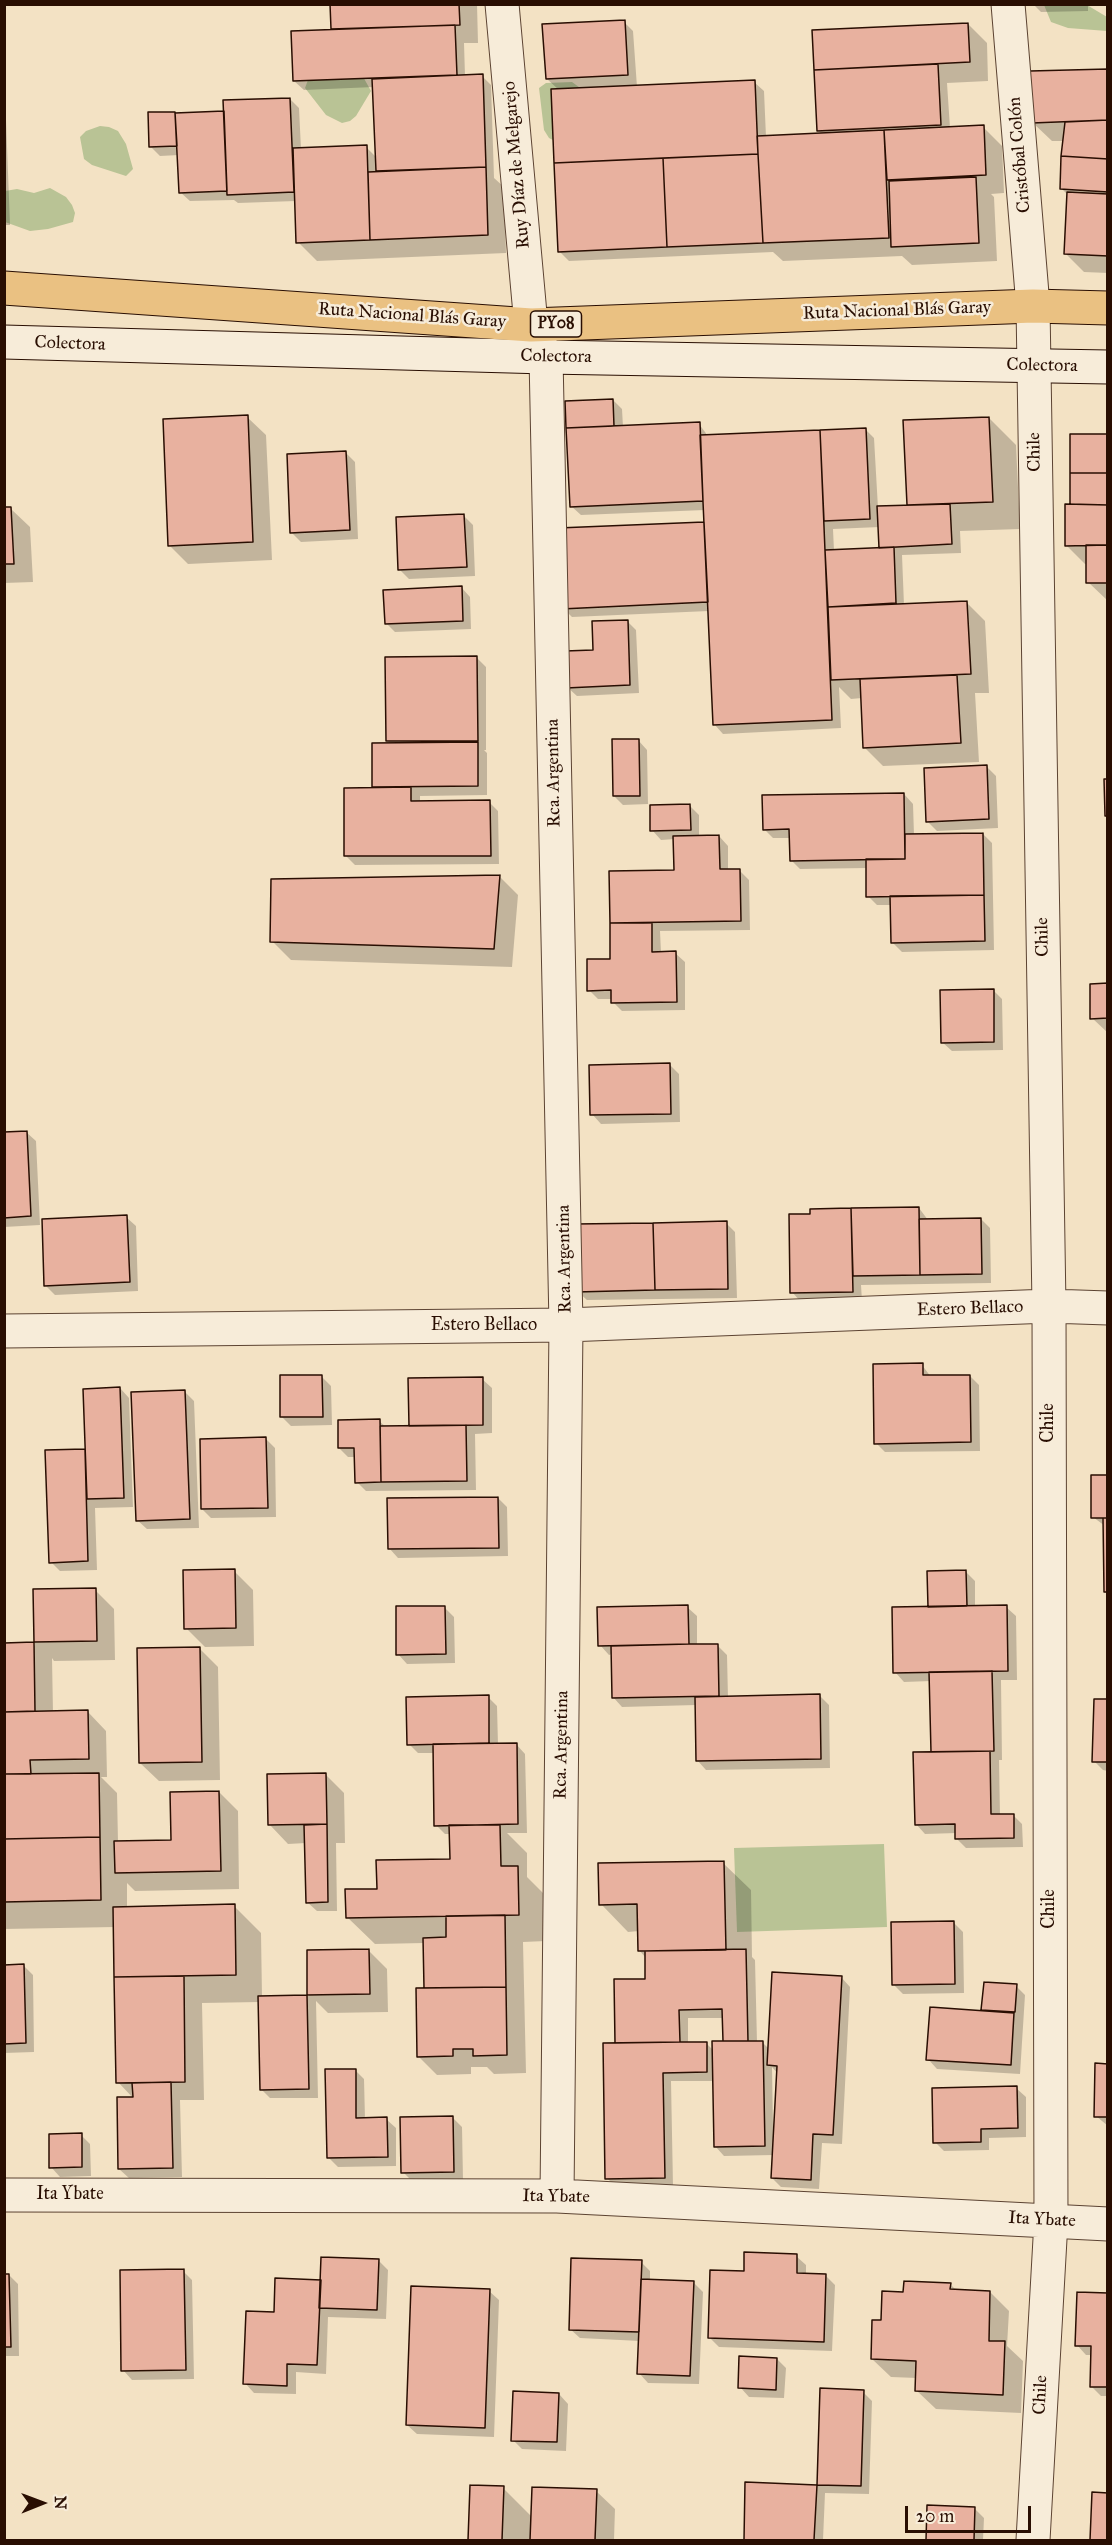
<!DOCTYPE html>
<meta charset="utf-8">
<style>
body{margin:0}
#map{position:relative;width:1112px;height:2545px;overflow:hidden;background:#f3e2c4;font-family:"IM FELL Great Primer",serif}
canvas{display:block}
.frame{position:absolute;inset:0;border:6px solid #290e02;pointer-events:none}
.north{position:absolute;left:12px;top:2473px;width:60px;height:60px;-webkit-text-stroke:4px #f7ecd9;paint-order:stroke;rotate:89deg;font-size:16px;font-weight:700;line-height:24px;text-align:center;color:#290e02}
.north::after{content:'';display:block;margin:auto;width:21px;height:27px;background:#290e02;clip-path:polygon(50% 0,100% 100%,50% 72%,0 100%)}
.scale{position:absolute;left:905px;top:2506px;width:126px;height:27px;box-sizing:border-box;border:3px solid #290e02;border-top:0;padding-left:8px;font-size:18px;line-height:21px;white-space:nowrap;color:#290e02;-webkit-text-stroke:4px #f7ecd9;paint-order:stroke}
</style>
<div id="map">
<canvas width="1112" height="2545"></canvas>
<div class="frame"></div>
<div class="north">N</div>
<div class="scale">20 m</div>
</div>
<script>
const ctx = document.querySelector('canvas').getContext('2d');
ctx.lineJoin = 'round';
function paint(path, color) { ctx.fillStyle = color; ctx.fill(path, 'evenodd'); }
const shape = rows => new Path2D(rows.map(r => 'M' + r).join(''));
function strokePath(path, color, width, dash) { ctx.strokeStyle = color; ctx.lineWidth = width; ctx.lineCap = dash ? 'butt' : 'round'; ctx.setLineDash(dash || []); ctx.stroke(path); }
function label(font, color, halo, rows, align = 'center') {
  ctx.font = font + ' "IM FELL Great Primer",serif'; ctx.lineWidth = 5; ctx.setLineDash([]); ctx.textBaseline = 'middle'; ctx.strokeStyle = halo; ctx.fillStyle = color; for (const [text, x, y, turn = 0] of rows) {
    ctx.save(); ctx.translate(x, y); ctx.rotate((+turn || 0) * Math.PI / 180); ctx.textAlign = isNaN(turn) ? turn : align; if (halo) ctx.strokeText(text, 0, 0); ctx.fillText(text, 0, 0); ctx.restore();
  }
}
paint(shape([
 [1044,5,1087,5,1107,17,1107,31,1068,28,1051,22],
 [361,73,371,91,356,116,350,121,342,123,326,115,305,88,308,80],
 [572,82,583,90,561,144,549,138,544,130,539,88,546,83],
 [100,126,109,127,118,131,126,144,133,169,126,176,92,165,84,159,80,137,86,131],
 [50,188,66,197,72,205,75,213,73,222,48,229,30,231,5,222,5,191,17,189,34,193],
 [884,1844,887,1927,737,1932,734,1848]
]), '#b9c395');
paint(shape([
 [332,4,477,4,478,43,464,43,465,76,482,76,491,85,494,178,504,187,506,253,317,261,298,242,296,201,238,203,234,200,190,201,180,192,179,155,160,156,150,146,225,112,290,99,299,108,301,149,366,147,377,158,374,87,304,90,294,81,335,31,333,29],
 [1033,4,1088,4,1088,11,1041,12],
 [624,22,633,31,637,87,754,82,764,91,766,137,822,134,818,131,816,68,968,24,987,43,988,81,947,83,950,128,983,127,1002,146,1004,193,991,194,994,197,997,261,912,265,902,256,783,261,773,252,569,261,560,252,559,90,547,79],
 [4,67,10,225,4,225],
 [1108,70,1108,273,1084,272,1065,253,1068,195,1061,188,1065,141,1052,141,1033,123],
 [613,400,622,409,623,427,699,424,708,436,865,429,874,438,878,508,911,507,908,505,989,418,1016,445,1020,529,960,531,961,553,902,555,904,605,967,603,985,621,989,693,975,693,979,762,883,766,864,747,862,698,851,699,839,687,841,728,723,734,714,724,709,611,572,617,563,608,706,523,705,510,581,515,571,506],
 [880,527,881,549,834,551,833,529],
 [247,417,266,435,272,560,188,564,169,545],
 [1072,435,1108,435,1108,601,1088,582,1088,564,1085,564,1066,545,1072,506],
 [346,453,355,462,358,539,301,542,292,533],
 [4,509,11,509,30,527,33,582,4,583],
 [464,516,473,525,475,576,409,579,400,570],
 [461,587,470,597,471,629,395,632,386,623],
 [627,621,636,630,639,693,577,696,567,687,595,651],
 [477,658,486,667,486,750,484,750,487,753,487,795,420,796,420,802,489,802,498,811,499,864,355,865,346,856,373,789,374,744,391,744,388,741],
 [638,740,647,750,648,804,623,805,614,796],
 [986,766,996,776,998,828,937,831,928,822],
 [904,794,913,804,914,835,983,834,992,843,994,950,902,952,892,942,892,905,877,905,868,896,867,868,800,869,791,860,791,838,773,838,764,829],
 [690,806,699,815,699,837,719,836,728,846,728,871,740,871,749,880,750,930,660,931,661,953,675,953,685,962,685,1010,622,1011,613,1002,613,999,598,999,589,990,612,960,610,873,675,872,675,839,661,840,652,830],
 [499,876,518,895,512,967,291,960,272,941],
 [1108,985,1108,1033,1092,1018],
 [993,990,1002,999,1003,1050,952,1051,942,1042],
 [670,1065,679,1074,680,1122,601,1124,592,1114],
 [26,1132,36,1141,40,1225,4,1227,4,1133],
 [919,1208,928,1220,981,1219,990,1228,991,1283,861,1285,862,1301,801,1302,792,1292,812,1210],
 [126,1217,136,1226,138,1291,55,1295,46,1286],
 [726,1223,735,1232,737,1298,587,1300,577,1291],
 [922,1365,931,1377,970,1376,979,1385,980,1451,885,1452,876,1443],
 [322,1377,331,1386,332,1425,291,1426,281,1416],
 [482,1379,492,1388,492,1433,475,1434,476,1490,366,1491,357,1482,356,1457,348,1457,339,1448,379,1421,386,1427,411,1428],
 [120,1388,129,1398,133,1507,95,1508,97,1570,60,1571,51,1562,47,1452,87,1450],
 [185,1392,194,1401,199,1528,147,1529,137,1520],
 [266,1439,275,1448,276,1517,211,1518,202,1509],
 [1108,1476,1108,1594,1105,1592,1105,1526,1093,1517],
 [498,1498,507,1507,508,1556,398,1558,389,1548],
 [234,1571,253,1590,254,1646,205,1647,186,1628],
 [965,1571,975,1581,975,1607,1006,1607,1016,1616,1017,1680,1001,1680,1002,1760,999,1760,1000,1815,1013,1815,1022,1824,1023,1847,966,1848,957,1839,957,1833,925,1834,916,1824,932,1753,931,1681,904,1682,895,1672,929,1608],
 [95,1590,114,1609,115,1660,54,1661,52,1658,53,1713,88,1712,106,1731,107,1777,101,1777,117,1793,118,1842,172,1841,219,1792,238,1811,239,1889,135,1891,127,1883,127,1908,234,1906,261,1933,262,1997,309,1996,308,1951,368,1950,387,1969,388,2012,328,2013,316,2001,318,2098,270,2098,261,2089,260,2002,202,2003,204,2100,180,2100,182,2177,129,2178,119,2169,134,2099,118,2082,115,1927,4,1929,4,1644,33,1644,35,1646,35,1591],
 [687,1607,697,1616,697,1646,717,1645,727,1655,728,1698,820,1696,829,1705,830,1768,706,1770,697,1760,696,1705,622,1707,613,1697,612,1654,609,1655,600,1645],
 [445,1608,454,1617,455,1663,407,1664,398,1654],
 [200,1649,218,1667,220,1780,159,1781,140,1763],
 [488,1697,497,1706,498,1745,516,1744,525,1754,527,1833,507,1833,527,1853,527,1877,545,1895,546,1941,523,1942,526,2073,494,2074,487,2067,471,2067,471,2074,437,2075,418,2056,425,1990,425,1943,375,1944,347,1917,378,1890,451,1860,451,1834,445,1834,436,1825,435,1753,418,1753,409,1744],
 [1108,1700,1108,1771,1103,1770,1094,1761],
 [325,1774,344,1793,345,1843,336,1843,337,1911,317,1911,307,1902,306,1843,288,1844,270,1825],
 [723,1863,751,1890,752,1957,755,1960,757,2042,762,2042,770,2050,841,1977,850,1987,842,2144,822,2143,819,2189,781,2187,772,2178,774,2155,724,2156,715,2146,714,2081,671,2081,673,2186,616,2187,607,2178,617,2045,647,1980,646,1958,639,1950,639,1931,628,1932,601,1904],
 [688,2018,724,2018,724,2043,713,2050,706,2043,688,2043],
 [772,2067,778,2074,775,2127,773,2127],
 [953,1922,963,1932,964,1993,903,1994,894,1985],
 [4,1966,24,1966,33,1975,34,2052,4,2053],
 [985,1984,1016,1986,1025,1995,1020,2074,937,2069,928,2059,983,2012],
 [1108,2065,1108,2126,1096,2116],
 [355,2070,364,2079,365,2119,386,2119,396,2128,396,2166,338,2167,329,2158],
 [1016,2088,1026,2097,1026,2137,989,2138,989,2150,944,2151,935,2142],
 [453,2118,462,2127,463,2180,412,2181,403,2172],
 [81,2135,90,2144,91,2176,60,2177,51,2167],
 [796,2256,806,2265,806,2274,825,2275,835,2285,832,2351,719,2347,709,2337,745,2273],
 [378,2260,388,2270,386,2319,328,2317,326,2374,296,2372,296,2394,254,2393,245,2383,275,2314,322,2281],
 [641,2262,650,2271,650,2281,694,2283,703,2292,699,2384,648,2383,639,2373,640,2341,580,2338,570,2329],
 [183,2271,192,2280,194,2379,132,2380,123,2370],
 [4,2275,9,2275,18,2284,19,2356,4,2356],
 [950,2284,957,2291,990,2292,1009,2311,1007,2346,1023,2361,1021,2413,936,2409,917,2391,917,2378,891,2377,872,2359,882,2321,905,2294],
 [489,2291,499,2300,494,2437,417,2434,407,2425],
 [1108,2294,1108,2396,1101,2396,1091,2386,1092,2355,1086,2355,1077,2345],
 [777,2359,786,2368,784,2398,749,2397,740,2387],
 [821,2390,863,2392,872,2401,869,2494,825,2493,823,2540,745,2540,747,2484,818,2486],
 [559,2394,568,2404,566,2451,522,2449,513,2440],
 [471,2487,503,2488,532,2517,596,2491,615,2509,614,2540,469,2540],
 [929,2507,975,2509,984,2518,983,2540,927,2540]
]), '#0003');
const building = shape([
 [330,4,459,4,460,25,331,29,330,4],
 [625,20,628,75,546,79,542,24,625,20],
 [968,23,970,62,814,70,812,30,968,23],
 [455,25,457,75,293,81,291,31,455,25],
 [938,64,941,125,817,131,814,70,938,64],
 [1108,69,1108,120,1032,123,1030,71,1108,69],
 [483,74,486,167,376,171,372,79,483,74],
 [755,80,758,154,554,163,551,89,755,80],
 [290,98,294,192,227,195,223,100,290,98],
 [224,111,227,191,179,193,175,113,224,111],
 [148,112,175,112,177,146,149,147,148,112],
 [1108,120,1108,159,1061,156,1065,122,1108,120],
 [984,125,986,175,887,180,884,130,984,125],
 [884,130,889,238,763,243,757,136,884,130],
 [367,145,370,240,296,243,293,148,367,145],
 [758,154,763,243,667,247,663,158,758,154],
 [1061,156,1108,159,1108,192,1060,189,1061,156],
 [663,158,667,247,558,252,554,163,663,158],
 [486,167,488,235,370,240,368,172,486,167],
 [976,177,979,243,891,247,889,181,976,177],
 [1067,192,1108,194,1108,256,1064,254,1067,192],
 [613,399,614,426,566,428,565,401,613,399],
 [248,415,253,542,168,546,163,419,248,415],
 [989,417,993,502,907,505,903,420,989,417],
 [700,422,703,501,570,507,566,428,700,422],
 [866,428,870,519,824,521,820,430,866,428],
 [820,430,832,720,713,725,700,435,820,430],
 [1070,434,1108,434,1108,473,1070,473,1070,434],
 [346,451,350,530,290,533,287,454,346,451],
 [1070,473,1108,473,1108,505,1070,504,1070,473],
 [950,504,952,544,879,548,877,506,950,504],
 [1065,504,1108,505,1108,545,1065,546,1065,504],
 [4,507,11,507,14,564,4,564,4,507],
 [464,514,467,567,398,570,396,517,464,514],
 [704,522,708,602,561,609,558,528,704,522],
 [1086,545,1108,545,1108,583,1086,583,1086,545],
 [894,547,896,603,828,607,825,550,894,547],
 [462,586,463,621,385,624,383,590,462,586],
 [967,601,971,674,831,680,828,607,967,601],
 [628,620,630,685,566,688,565,651,593,650,592,621,628,620],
 [477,656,478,741,386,741,385,657,477,656],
 [957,675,961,743,863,748,860,679,957,675],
 [612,739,639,739,640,796,613,796,612,739],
 [478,742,478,786,372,787,372,743,478,742],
 [987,765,989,819,926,822,924,768,987,765],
 [1104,779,1108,779,1108,816,1105,816,1104,779],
 [411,787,411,801,490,800,491,856,344,856,344,788,411,787],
 [904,793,905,859,790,861,789,829,763,830,762,795,904,793],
 [690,804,691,830,650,831,650,805,690,804],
 [983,833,984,895,866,897,866,859,905,859,905,834,983,833],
 [719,835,720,869,740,869,741,921,610,923,609,871,674,870,673,836,719,835],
 [500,875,494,949,270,942,271,879,500,875],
 [984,895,985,941,891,943,890,896,984,895],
 [610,923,652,923,652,952,676,951,677,1002,611,1003,611,990,587,991,587,959,610,959,610,923],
 [1108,983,1108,1018,1090,1019,1090,984,1108,983],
 [994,989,994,1042,941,1043,940,990,994,989],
 [670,1063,671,1114,590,1115,589,1065,670,1063],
 [27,1131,31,1216,4,1218,4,1132,27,1131],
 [919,1207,920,1275,853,1276,851,1208,919,1207],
 [851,1208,853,1292,790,1293,789,1214,810,1214,810,1209,851,1208],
 [127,1215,130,1282,44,1286,42,1219,127,1215],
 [981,1218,982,1274,920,1275,919,1219,981,1218],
 [727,1221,728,1289,655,1290,653,1223,727,1221],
 [653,1223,655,1290,576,1292,575,1224,653,1223],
 [923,1363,923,1375,970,1375,971,1442,874,1444,873,1364,923,1363],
 [280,1375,322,1375,323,1417,280,1417,280,1375],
 [483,1377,483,1425,409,1426,408,1378,483,1377],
 [120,1387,124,1498,87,1499,83,1389,120,1387],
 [185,1390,190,1519,136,1521,131,1392,185,1390],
 [380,1419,381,1482,355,1483,354,1448,338,1448,338,1420,380,1419],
 [466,1425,467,1481,381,1482,380,1426,466,1425],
 [266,1437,268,1508,201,1509,200,1439,266,1437],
 [85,1449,88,1561,49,1563,45,1450,85,1449],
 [1091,1475,1108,1475,1108,1518,1091,1518,1091,1475],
 [498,1497,499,1548,388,1549,387,1498,498,1497],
 [1103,1518,1108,1518,1108,1592,1104,1592,1103,1518],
 [235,1569,236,1628,184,1629,183,1570,235,1569],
 [966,1570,967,1606,928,1607,927,1571,966,1570],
 [96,1588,97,1641,34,1642,33,1589,96,1588],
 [688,1605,689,1644,598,1646,597,1607,688,1605],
 [1007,1605,1008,1671,893,1673,892,1607,1007,1605],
 [396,1606,445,1606,446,1654,396,1655,396,1606],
 [34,1642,35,1711,4,1712,4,1643,34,1642],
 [689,1644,718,1644,719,1696,612,1698,611,1646,689,1644],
 [200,1647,202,1762,139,1763,137,1648,200,1647],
 [992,1671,994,1751,931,1752,929,1672,992,1671],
 [820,1694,821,1759,696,1761,695,1697,820,1694],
 [489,1695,489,1743,407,1745,406,1697,489,1695],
 [1094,1699,1108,1699,1108,1762,1092,1762,1094,1699],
 [88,1710,89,1759,30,1760,31,1774,4,1774,4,1712,88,1710],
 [517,1743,518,1824,434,1826,433,1744,517,1743],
 [990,1751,991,1814,1014,1814,1014,1838,955,1839,955,1824,915,1825,913,1752,990,1751],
 [99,1773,100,1837,4,1839,4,1774,99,1773],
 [326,1773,327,1824,268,1825,267,1774,326,1773],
 [219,1791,221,1871,115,1873,114,1841,171,1840,170,1792,219,1791],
 [327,1824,328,1902,306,1903,304,1825,327,1824],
 [449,1825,500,1825,501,1866,518,1866,519,1915,346,1918,345,1889,377,1889,376,1860,450,1859,449,1825],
 [100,1837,101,1900,4,1902,4,1839,100,1837],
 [724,1861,726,1950,638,1951,637,1904,599,1905,598,1863,724,1861],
 [235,1904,236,1975,114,1977,113,1907,235,1904],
 [505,1915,506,1987,424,1988,423,1938,446,1937,446,1916,505,1915],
 [954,1921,955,1984,892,1985,891,1922,954,1921],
 [369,1949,370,1994,307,1995,307,1950,369,1949],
 [746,1949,748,2041,723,2041,722,2009,679,2010,680,2042,615,2043,614,1979,645,1979,645,1951,746,1949],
 [24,1964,26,2043,4,2044,4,1965,24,1964],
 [772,1972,842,1976,833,2135,813,2134,811,2180,771,2178,777,2066,767,2065,772,1972],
 [184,1976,185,2082,116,2083,114,1977,184,1976],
 [984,1982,1017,1984,1015,2012,981,2010,984,1982],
 [506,1987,507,2055,473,2056,473,2049,453,2049,453,2056,417,2057,416,1988,506,1987],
 [307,1995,309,2089,260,2090,258,1996,307,1995],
 [930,2007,1014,2013,1011,2065,926,2060,930,2007],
 [712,2041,763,2041,765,2146,714,2147,712,2041],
 [680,2042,707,2042,707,2072,663,2073,665,2178,605,2179,603,2043,680,2042],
 [1095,2063,1108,2064,1108,2117,1094,2117,1095,2063],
 [325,2069,356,2069,356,2118,387,2117,388,2157,327,2158,325,2069],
 [171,2082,173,2168,118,2169,117,2097,133,2097,132,2083,171,2082],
 [1017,2086,1018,2128,981,2129,981,2142,933,2143,932,2088,1017,2086],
 [453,2116,454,2172,401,2173,400,2117,453,2116],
 [82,2133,82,2167,49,2168,49,2134,82,2133],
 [744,2252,797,2254,797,2273,826,2274,824,2342,708,2338,710,2270,744,2271,744,2252],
 [321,2257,379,2259,377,2310,319,2308,321,2257],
 [571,2258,642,2260,639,2332,569,2330,571,2258],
 [184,2269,186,2370,121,2371,120,2270,184,2269],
 [4,2274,9,2274,11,2347,4,2347,4,2274],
 [275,2278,321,2280,317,2365,287,2364,287,2386,243,2384,246,2311,274,2312,275,2278],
 [641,2279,694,2281,690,2376,637,2374,641,2279],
 [904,2281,951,2283,950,2289,990,2291,989,2341,1005,2341,1003,2395,915,2391,916,2361,871,2359,872,2320,881,2320,882,2291,903,2292,904,2281],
 [411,2286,490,2289,485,2428,406,2425,411,2286],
 [1077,2292,1108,2293,1108,2387,1090,2387,1091,2346,1075,2346,1077,2292],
 [739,2356,777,2358,776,2390,738,2388,739,2356],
 [820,2388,864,2390,861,2486,817,2485,820,2388],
 [513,2391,559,2393,557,2442,511,2441,513,2391],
 [745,2482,817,2485,814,2540,744,2540,745,2482],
 [470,2485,504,2486,502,2540,468,2540,470,2485],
 [532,2487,597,2489,595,2540,530,2540,532,2487],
 [1092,2492,1108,2493,1108,2540,1090,2540,1092,2492],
 [927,2505,975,2507,974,2540,893,2540,926,2540,927,2505]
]);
paint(building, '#e8b19f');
strokePath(building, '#290e02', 1.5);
const street = shape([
 [502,4,531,325,546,357,566,1325,557,2196],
 [1008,4,1033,306,1049,1306,1051,2221,1033,2540],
 [4,1331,566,1325,1049,1306,1108,1308],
 [4,2195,557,2196,1108,2224]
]);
const secondary = shape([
 [4,342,546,357,1108,367]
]);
const highway = shape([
 [4,288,531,325,1033,306,1108,308]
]);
strokePath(street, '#5c4332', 35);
strokePath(secondary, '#290e02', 35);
strokePath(highway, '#290e02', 35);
strokePath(street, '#f7ecd9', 33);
strokePath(secondary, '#f7ecd9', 33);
strokePath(highway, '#eac182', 33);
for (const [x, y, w] of [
 [556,324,51]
]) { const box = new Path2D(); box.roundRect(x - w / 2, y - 13, w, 26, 4.5); ctx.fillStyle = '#f7ecd9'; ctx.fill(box); strokePath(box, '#290e02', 1.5); }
label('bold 16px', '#290e02', null, [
 ["PY08",556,324]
]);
label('18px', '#290e02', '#f7ecd9', [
 ["Cristóbal Colón",1020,155,-95],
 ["Ruy Díaz de Melgarejo",517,165,-95],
 ["Ruta Nacional Blás Garay",897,311,-2],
 ["Ruta Nacional Blás Garay",412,316,4],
 ["Colectora",70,344,2],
 ["Colectora",556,357,1],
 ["Colectora",1042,366,1],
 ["Chile",1035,452,-91],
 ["Rca. Argentina",554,773,-91],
 ["Chile",1043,937,-91],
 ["Rca. Argentina",565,1259,-91],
 ["Estero Bellaco",970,1309,-2],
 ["Estero Bellaco",484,1326],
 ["Chile",1049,1423,-90],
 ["Rca. Argentina",562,1745,-89],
 ["Chile",1050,1909,-90],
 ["Ita Ybate",70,2195],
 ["Ita Ybate",556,2197,1],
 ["Ita Ybate",1042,2220,3],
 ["Chile",1041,2395,-87]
]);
</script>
